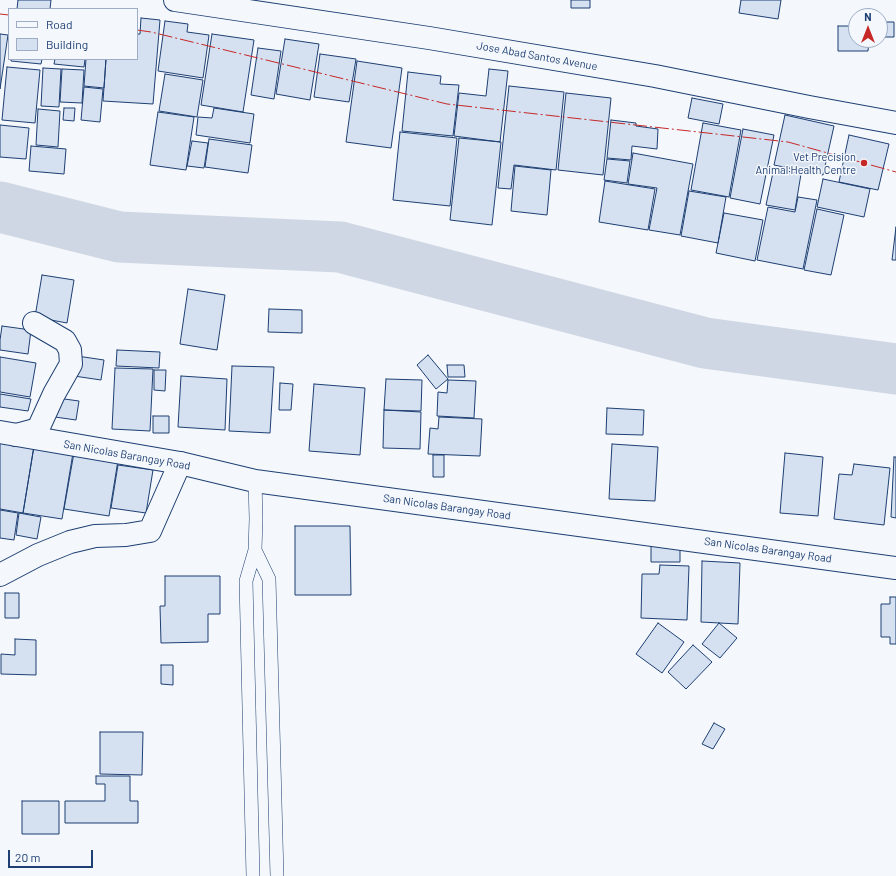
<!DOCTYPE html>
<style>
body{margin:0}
#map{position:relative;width:896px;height:876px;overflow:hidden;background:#f4f7fb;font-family:Barlow,sans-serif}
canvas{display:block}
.legend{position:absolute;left:8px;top:8px;width:130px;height:52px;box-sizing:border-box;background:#f4f7fb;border:1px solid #9eadc5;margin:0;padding:5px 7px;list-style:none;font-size:12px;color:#1d3f73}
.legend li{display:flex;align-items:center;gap:8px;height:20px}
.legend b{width:20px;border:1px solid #9eadc5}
.north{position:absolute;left:848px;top:8px;width:40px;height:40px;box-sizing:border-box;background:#f4f7fb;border:1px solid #9eadc5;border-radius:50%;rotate:0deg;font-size:11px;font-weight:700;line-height:16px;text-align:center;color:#1d3f73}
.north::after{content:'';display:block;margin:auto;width:14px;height:18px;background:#c62828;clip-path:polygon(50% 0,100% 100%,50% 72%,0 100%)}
.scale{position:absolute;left:8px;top:850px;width:85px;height:18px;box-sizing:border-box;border:2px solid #1d3f73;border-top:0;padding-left:5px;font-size:12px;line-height:14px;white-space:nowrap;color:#1d3f73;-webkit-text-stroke:3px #f4f7fb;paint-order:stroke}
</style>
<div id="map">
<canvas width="896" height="876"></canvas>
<ul class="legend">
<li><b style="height:5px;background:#f4f7fb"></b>Road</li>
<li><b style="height:11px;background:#d5e0f0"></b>Building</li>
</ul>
<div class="north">N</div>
<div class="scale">20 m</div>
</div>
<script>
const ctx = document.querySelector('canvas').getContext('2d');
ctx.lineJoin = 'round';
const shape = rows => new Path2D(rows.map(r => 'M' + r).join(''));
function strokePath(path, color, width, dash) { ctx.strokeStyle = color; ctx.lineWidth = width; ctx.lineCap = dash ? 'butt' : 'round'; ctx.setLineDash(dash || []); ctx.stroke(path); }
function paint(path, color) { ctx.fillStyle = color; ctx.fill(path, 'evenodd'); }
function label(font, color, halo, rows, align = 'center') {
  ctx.font = font + ' Barlow,sans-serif'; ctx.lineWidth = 3; ctx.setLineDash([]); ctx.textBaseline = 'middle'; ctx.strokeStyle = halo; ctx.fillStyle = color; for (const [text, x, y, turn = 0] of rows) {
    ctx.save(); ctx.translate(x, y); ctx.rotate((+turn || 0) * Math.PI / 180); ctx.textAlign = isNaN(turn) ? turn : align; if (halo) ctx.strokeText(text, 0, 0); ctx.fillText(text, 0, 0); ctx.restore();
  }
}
strokePath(shape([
 [0,207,119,237,340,247,705,343,896,369]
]), '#cfd7e4', 51);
const building = shape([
 [18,0,51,0,50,9,17,9,18,0],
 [571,0,590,0,590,8,571,8,571,0],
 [741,0,781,0,778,19,739,13,741,0],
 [141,18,160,20,153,104,103,101,106,59,137,59,137,34,140,34,141,18],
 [165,21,188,24,187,32,209,35,203,78,158,71,165,21],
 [880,22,894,22,894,37,880,37,880,22],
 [838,26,856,26,856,40,869,40,868,51,838,51,838,26],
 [0,34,8,35,0,89,0,34],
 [212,34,254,40,243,112,201,105,212,34],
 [285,39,319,44,310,100,276,94,285,39],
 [258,48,281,51,274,99,251,95,258,48],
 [320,54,356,59,349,102,314,97,320,54],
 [11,59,42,59,41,64,11,61,11,59],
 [55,59,85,59,84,67,54,64,55,59],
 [86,59,106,59,104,88,84,86,86,59],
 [357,61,402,68,391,148,346,142,357,61],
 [7,67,40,70,35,123,2,120,7,67],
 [43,68,61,69,59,107,41,106,43,68],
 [62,69,84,70,82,103,60,102,62,69],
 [489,69,508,71,500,142,454,136,459,93,486,96,489,69],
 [408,72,441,76,440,84,459,85,453,136,402,131,408,72],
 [165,74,203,80,197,117,159,111,165,74],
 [509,86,564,92,556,170,514,165,511,189,498,188,509,86],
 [84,87,103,89,100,122,81,120,84,87],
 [566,93,611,98,603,175,558,170,566,93],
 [692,98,723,104,719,124,688,118,692,98],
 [64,108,75,108,74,121,63,120,64,108],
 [214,108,254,114,250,143,196,135,198,117,212,118,214,108],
 [38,109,60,111,58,147,36,145,38,109],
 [158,112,194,117,186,170,150,165,158,112],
 [785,115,834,126,823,175,774,165,785,115],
 [611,120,636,123,636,126,658,129,657,149,632,146,631,160,607,158,611,120],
 [703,123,741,130,729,197,691,190,703,123],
 [0,125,29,128,26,159,0,157,0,125],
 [743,129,774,135,760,204,730,198,743,129],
 [400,132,457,138,450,206,393,200,400,132],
 [849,135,889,144,878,190,839,182,849,135],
 [459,138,501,142,492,225,450,220,459,138],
 [209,139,252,145,248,173,205,167,209,139],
 [192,141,208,143,204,168,187,166,192,141],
 [31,146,66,149,64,174,29,171,31,146],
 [633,153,693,164,680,235,649,230,657,188,628,184,633,153],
 [607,159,630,161,627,183,604,180,607,159],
 [515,166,551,170,547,215,511,211,515,166],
 [774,168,801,174,795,210,766,205,774,168],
 [823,179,870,189,864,217,817,207,823,179],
 [605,181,655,189,648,230,599,222,605,181],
 [689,191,726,197,718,243,681,236,689,191],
 [798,197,817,200,803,269,757,260,768,207,795,212,798,197],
 [817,209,844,215,831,275,804,270,817,209],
 [724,213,763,220,755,261,716,253,724,213],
 [896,227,896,260,892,260,896,227],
 [42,275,74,280,67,323,35,317,42,275],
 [188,289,225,295,217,350,180,344,188,289],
 [269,309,302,310,302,333,268,332,269,309],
 [2,326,31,330,28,354,0,350,0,340,2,326],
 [117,350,160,352,159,368,116,366,117,350],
 [428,355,448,379,436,389,417,365,428,355],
 [77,356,104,360,101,380,74,376,77,356],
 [0,357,36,363,30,397,0,392,0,357],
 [447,365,464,365,465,377,448,377,447,365],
 [232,366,274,367,270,433,229,431,232,366],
 [115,368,153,369,150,431,112,429,115,368],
 [154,370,166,370,165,391,154,390,154,370],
 [181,376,227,379,225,430,178,427,181,376],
 [386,379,422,380,421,411,384,410,386,379],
 [448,380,476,381,474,418,437,416,438,392,447,393,448,380],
 [280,383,293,384,291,410,279,410,280,383],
 [314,384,365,388,360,455,309,451,314,384],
 [0,394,31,399,28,411,0,407,0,394],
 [57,398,79,401,76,420,55,417,57,398],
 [607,408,644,410,643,435,606,434,607,408],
 [384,410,421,412,420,449,383,448,384,410],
 [153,416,169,416,169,433,153,433,153,416],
 [439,417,482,419,480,456,428,454,430,428,438,429,439,417],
 [0,434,35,440,23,513,0,509,0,434],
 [35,440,74,447,62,519,23,513,35,440],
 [612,444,658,447,655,501,609,499,612,444],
 [75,447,119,454,109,516,64,509,75,447],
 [785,453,823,457,818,516,780,513,785,453],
 [433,455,444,455,444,477,433,477,433,455],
 [894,457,896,457,896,518,891,517,894,457],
 [854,464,890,468,884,525,834,519,839,474,852,475,854,464],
 [118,465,153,470,146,513,111,508,118,465],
 [0,510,18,513,14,540,0,538,0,510],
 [19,513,41,517,37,539,16,535,19,513],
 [295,526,350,526,351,595,295,595,295,526],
 [651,540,680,540,680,562,651,562,651,540],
 [702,561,740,563,738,624,701,622,702,561],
 [660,565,689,566,687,620,641,618,642,574,659,574,660,565],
 [165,576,220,576,220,614,208,614,208,642,161,643,160,606,165,606,165,576],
 [5,593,19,593,19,618,5,618,5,593],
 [890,597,896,597,896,644,890,644,890,637,881,637,881,604,890,604,890,597],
 [658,623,684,642,662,673,636,654,658,623],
 [719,623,737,638,720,658,702,644,719,623],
 [15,639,36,640,36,675,1,674,1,654,15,655,15,639],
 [693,645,712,662,686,689,668,672,693,645],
 [161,665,173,665,173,685,161,684,161,665],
 [714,723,725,729,713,749,702,744,714,723],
 [100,732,143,732,142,775,100,774,100,732],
 [96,776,130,776,130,801,138,801,138,823,65,823,65,801,105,801,105,784,96,784,96,776],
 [22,801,59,801,59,834,22,834,22,801]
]);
paint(building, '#d5e0f0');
strokePath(building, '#1d3f73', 1);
const lane = shape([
 [255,550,269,579,277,876],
 [253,876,246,581,255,550,256,519,255,481]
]);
const street = shape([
 [16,435,38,429,54,394,71,364,70,350,65,341,34,323],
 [0,575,38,555,70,542,95,536,126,535,150,531,180,463]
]);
const secondary = shape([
 [0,432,180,463,255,481,896,568]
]);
const highway = shape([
 [175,0,429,38,655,76,809,107,896,123]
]);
strokePath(lane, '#1d3f73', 14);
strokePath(street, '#1d3f73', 24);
strokePath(secondary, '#1d3f73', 24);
strokePath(highway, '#1d3f73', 24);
strokePath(lane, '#f4f7fb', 13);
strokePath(street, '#f4f7fb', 22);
strokePath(secondary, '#f4f7fb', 22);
strokePath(highway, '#f4f7fb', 22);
strokePath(shape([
 [0,14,9,15],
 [137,30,151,32,447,104,788,142,896,172]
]), '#c62828', 1, [14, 3, 2, 3]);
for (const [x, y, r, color] of [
 [864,163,4,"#c62828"]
]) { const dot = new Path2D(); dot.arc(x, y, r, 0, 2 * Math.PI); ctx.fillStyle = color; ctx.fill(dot); strokePath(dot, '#f4f7fb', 1.5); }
label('11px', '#1d3f73', '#f4f7fb', [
 ["Jose Abad Santos Avenue",537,56,10],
 ["San Nicolas Barangay Road",127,455,10],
 ["San Nicolas Barangay Road",447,507,8],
 ["San Nicolas Barangay Road",768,550,8]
]);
label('11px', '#1d3f73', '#f4f7fb', [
 ["Vet Precision",856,157],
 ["Animal Health Centre",856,170]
], 'right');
</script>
